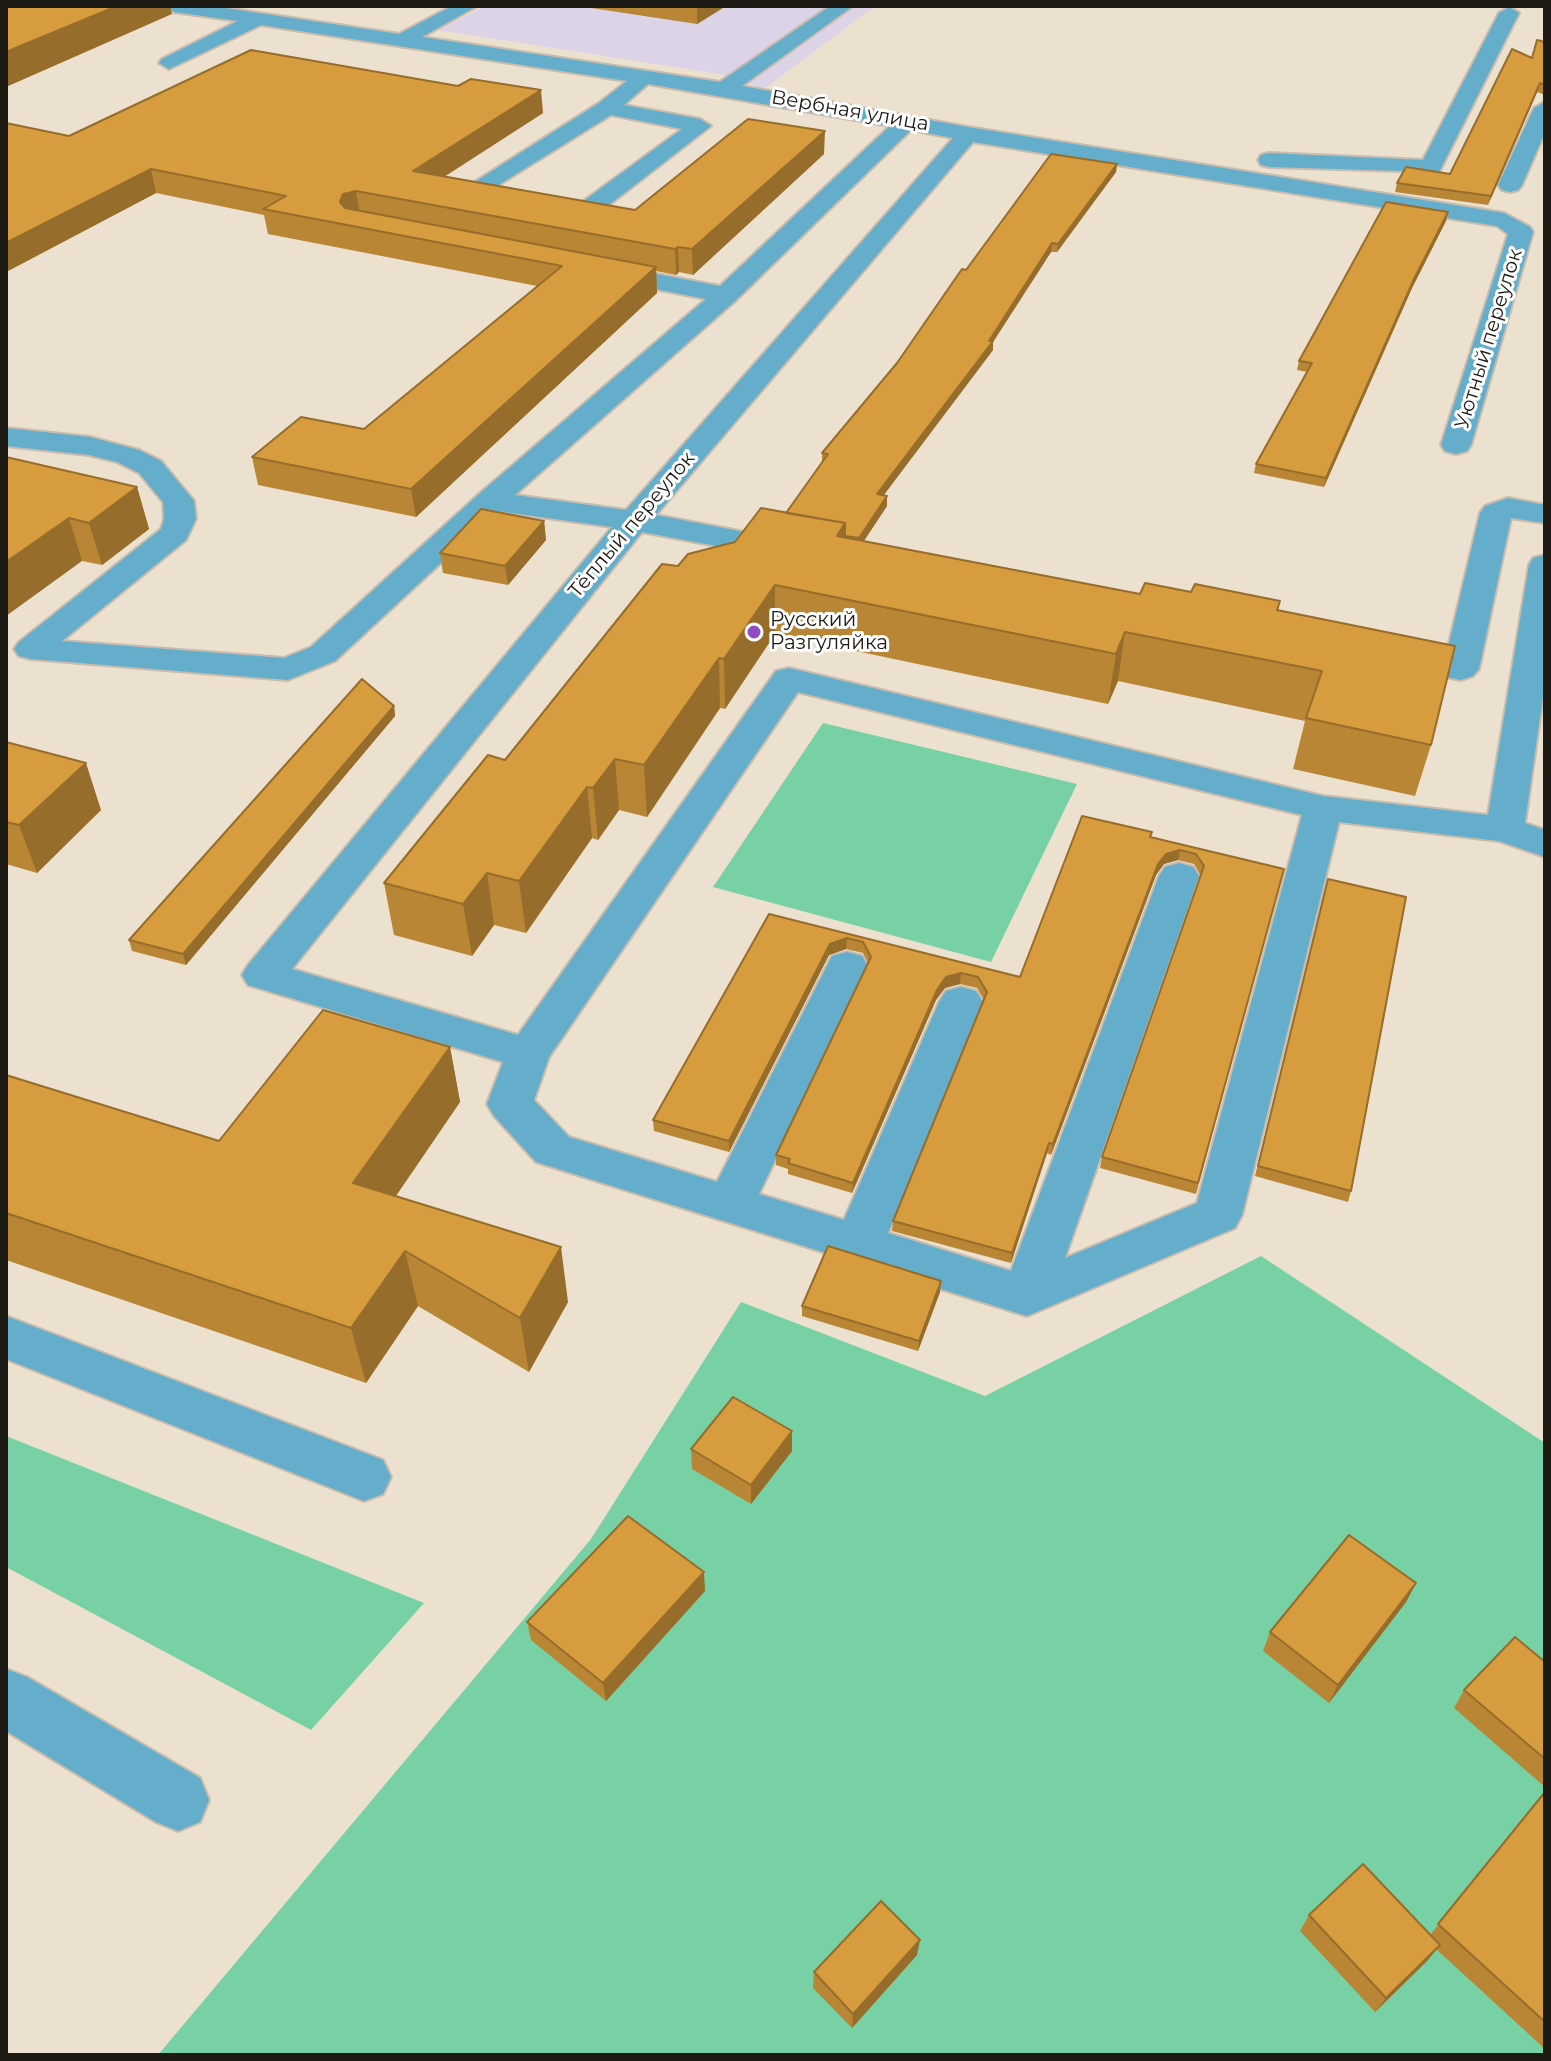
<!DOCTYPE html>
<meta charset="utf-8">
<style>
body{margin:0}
#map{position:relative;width:1551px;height:2061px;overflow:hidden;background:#ece0cf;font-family:Montserrat,sans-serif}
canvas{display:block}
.frame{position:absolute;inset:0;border:8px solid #1d1913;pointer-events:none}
</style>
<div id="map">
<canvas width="1551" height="2061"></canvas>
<div class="frame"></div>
</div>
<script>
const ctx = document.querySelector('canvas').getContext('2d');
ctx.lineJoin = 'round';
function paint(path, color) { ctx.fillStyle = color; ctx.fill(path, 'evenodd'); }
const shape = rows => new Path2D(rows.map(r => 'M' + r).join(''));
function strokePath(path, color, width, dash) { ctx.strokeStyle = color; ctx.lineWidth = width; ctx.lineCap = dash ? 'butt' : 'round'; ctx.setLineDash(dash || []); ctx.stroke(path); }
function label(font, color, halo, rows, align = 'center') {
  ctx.font = font + ' Montserrat,sans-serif'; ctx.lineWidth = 6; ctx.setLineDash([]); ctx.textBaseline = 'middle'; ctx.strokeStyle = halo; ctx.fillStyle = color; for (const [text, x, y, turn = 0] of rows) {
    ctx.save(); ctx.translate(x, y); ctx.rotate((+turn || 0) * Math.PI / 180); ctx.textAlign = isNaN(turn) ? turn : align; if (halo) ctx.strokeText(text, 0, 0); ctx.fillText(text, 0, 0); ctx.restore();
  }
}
paint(shape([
 [486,6,875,6,764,89,719,74,439,30]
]), '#ddd3e7');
paint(shape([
 [823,723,1077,784,991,962,713,887],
 [1261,1256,1545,1443,1545,2055,158,2055,591,1539,741,1302,985,1396],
 [6,1436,424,1603,311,1730,6,1567]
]), '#78d1a5');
const minor = shape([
 [164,6,212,6,399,34,452,6,477,6,422,37,720,82,830,6,853,6,742,86,968,127,1504,213,1530,227,1533,232,1471,445,1467,451,1456,454,1445,451,1441,445,1508,234,1497,226,973,142,656,515,807,544,812,551,807,558,796,561,642,532,292,969,518,1035,776,671,789,668,1323,796,1488,815,1529,565,1533,558,1545,555,1545,682,1525,823,1545,830,1545,857,1499,841,1339,822,1242,1215,1235,1228,1027,1316,536,1162,494,1116,487,1104,503,1062,248,985,242,975,248,965,612,527,497,511,335,661,288,680,31,659,19,656,14,649,19,642,161,529,164,519,163,502,139,473,117,462,89,455,6,446,6,428,90,437,139,450,161,461,194,501,196,519,186,540,62,641,284,658,311,647,479,494,706,299,589,276,585,271,589,266,598,263,720,286,890,126,648,84,624,105,700,119,711,126,592,218,583,220,471,199,463,197,459,192,599,103,627,81,261,25,169,69,159,63,162,59,238,21,174,12,164,6],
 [611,115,682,129,578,205,492,189,611,115],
 [911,130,953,138,626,510,515,495,735,301,911,130],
 [798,692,1302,815,1197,1203,1065,1258,1199,876,1193,867,1179,863,1165,867,1159,876,1011,1271,888,1233,983,1002,976,991,961,987,946,991,939,1002,844,1220,759,1194,868,966,862,956,847,952,832,956,717,1182,569,1137,534,1100,549,1057,798,692],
 [1509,7,1519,13,1439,172,1269,167,1261,165,1258,160,1261,155,1269,153,1423,160,1499,13,1509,7],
 [1545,102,1545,132,1522,185,1518,190,1510,192,1502,190,1498,185,1534,108,1545,102],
 [1508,498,1545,505,1545,523,1511,518,1479,669,1473,676,1461,680,1380,664,1375,657,1380,650,1392,647,1446,656,1480,513,1485,506,1508,498],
 [6,1316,383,1460,391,1477,383,1494,364,1501,6,1359,6,1316],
 [6,1669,27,1677,200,1778,209,1800,200,1822,178,1831,156,1822,6,1731,6,1669]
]);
strokePath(minor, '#c7bcad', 4);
paint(minor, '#64aecb');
paint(shape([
 [578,6,726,6,697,24],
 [1545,42,1545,95,1537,92,1488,205,1395,192,1397,183,1450,174,1532,58],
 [543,113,445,176,635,210,824,154,693,275,679,272,676,275,656,271,657,293,416,517,258,485,252,457,364,429,537,286,268,234,264,215,156,193,6,272,6,123,69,136],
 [1117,164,1116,172,1057,252,1051,252,993,342,993,350,883,496,887,496,887,506,864,541,1140,594,1191,592,1280,601,1278,611,1431,745,1415,796,1293,769,1305,721,1118,681,1108,704,775,634,725,709,720,708,647,817,619,810,598,840,592,838,526,933,494,925,472,956,394,935,384,883,505,760,678,566,735,542,786,513,822,463,822,453,897,363,966,270],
 [1446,221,1412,288,1324,487,1254,473,1256,464,1307,372,1297,370,1299,361],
 [6,457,137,487,149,529,102,565,82,561],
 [544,521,546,540,508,585,443,573,440,553],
 [394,706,395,716,186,965,132,951,129,940],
 [6,742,101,810,37,873,6,864],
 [1152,832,1151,838,1284,869,1196,1194,1100,1168,1102,1157,1201,876,1194,864,1178,860,1164,864,1156,875,1051,1155,1047,1153,1011,1263,892,1231,893,1221,984,1000,977,988,960,984,945,988,936,1000,852,1193,788,1174,788,1169,776,1165,776,1155,868,963,863,953,846,949,829,955,729,1152,654,1131,653,1120,769,914,1020,977],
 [1328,879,1351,1191,1348,1202,1255,1176],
 [450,1047,460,1102,396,1196,568,1302,529,1372,418,1306,366,1383,6,1260,6,1075,219,1141],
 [940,1292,918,1351,802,1316,802,1306],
 [691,1449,792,1451,751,1504,692,1469],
 [1416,1583,1406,1602,1329,1703,1263,1651,1270,1632],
 [705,1591,606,1701,531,1640,527,1622],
 [1545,1662,1545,1787,1454,1708,1464,1690],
 [1545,1792,1545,2049,1436,1949,1428,1960,1375,2012,1300,1931,1309,1915,1430,1935],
 [917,1955,852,2028,813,1988,814,1972]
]), '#b88635');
paint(shape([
 [117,6,170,6,172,14,6,87,6,52],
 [697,6,726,6,697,24],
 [1540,83,1537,92,1488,205,1491,196],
 [541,90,543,113,416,195,413,171],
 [825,131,824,154,693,275,692,249],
 [1117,164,1116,172,1057,252,1058,244],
 [151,169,156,193,6,272,6,243],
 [356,191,360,215,347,218,344,227,340,202,343,194],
 [1448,212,1446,221,1412,288,1324,487,1326,478,1414,279],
 [1052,243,1051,252,993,342,993,350,877,504,877,494,989,341],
 [678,247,679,272,676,275,675,249],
 [656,267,657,293,416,517,411,489],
 [137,487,149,529,102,565,89,523],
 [887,496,887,506,859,548,859,538],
 [69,518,82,561,6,616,6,562],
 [544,521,546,540,508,585,505,566],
 [845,523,844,571,837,536],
 [775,585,775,634,725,709,724,659],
 [1125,632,1118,681,1108,704,1116,654],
 [719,658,720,708,647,817,644,765],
 [394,706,395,716,186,965,183,954],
 [615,759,619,810,598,840,593,788],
 [86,763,101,810,37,873,19,825],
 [587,787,592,838,526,933,519,881],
 [1180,850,1178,860,1164,864,1156,875,1051,1155,1053,1144,1158,864,1166,854],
 [487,873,494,925,472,956,463,904],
 [847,938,846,949,829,955,729,1152,729,1141,830,944],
 [961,973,960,984,945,988,936,1000,852,1193,853,1183,937,990,946,977],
 [450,1047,460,1102,367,1238,353,1183],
 [1049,1143,1047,1153,1011,1263,1012,1253],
 [561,1247,568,1302,529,1372,520,1318],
 [405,1251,418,1306,366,1383,351,1328],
 [941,1281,940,1292,918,1351,919,1341],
 [792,1431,792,1451,751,1504,751,1485],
 [704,1572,705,1591,606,1701,603,1683],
 [1416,1583,1406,1602,1329,1703,1338,1685],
 [920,1940,917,1955,852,2028,853,2014],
 [1440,1945,1428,1960,1375,2012,1386,1998]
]), '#966d2b');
const building = shape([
 [6,6,117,6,6,52,6,6],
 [1537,40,1545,42,1545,85,1540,83,1491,196,1397,183,1406,167,1450,174,1512,49,1532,58,1537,40],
 [251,50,458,86,471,79,541,90,413,171,635,210,748,119,825,131,692,249,678,247,675,249,356,191,343,194,340,202,345,208,656,267,411,489,252,457,301,417,364,429,562,266,263,209,286,196,151,169,6,243,6,123,69,136,251,50],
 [1051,154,1117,164,1058,244,1052,243,989,341,993,341,877,494,887,496,859,538,845,536,845,523,786,513,828,454,822,453,897,363,962,269,966,270,1051,154],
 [1386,202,1448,212,1414,279,1326,478,1256,464,1312,363,1299,361,1386,202],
 [6,457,137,487,89,523,69,518,6,562,6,457],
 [761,508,845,523,837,536,1140,594,1145,583,1191,592,1195,584,1280,601,1277,610,1455,646,1431,745,1306,718,1322,671,1125,632,1116,654,775,585,724,659,719,658,644,765,615,759,593,788,587,787,519,881,487,873,463,904,384,883,488,755,505,760,662,564,678,566,688,554,735,542,761,508],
 [481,509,544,521,505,566,440,553,481,509],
 [362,679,394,706,183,954,129,940,362,679],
 [6,742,86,763,19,825,6,822,6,742],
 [1082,816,1152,832,1150,837,1284,869,1198,1183,1102,1157,1204,866,1196,854,1180,850,1166,854,1158,864,1053,1144,1049,1143,1012,1253,893,1221,987,992,978,977,961,973,946,977,937,990,853,1183,788,1163,790,1159,776,1155,871,957,863,942,847,938,830,944,729,1141,653,1120,769,914,1020,977,1082,816],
 [1328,879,1406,897,1351,1191,1258,1166,1328,879],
 [323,1010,450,1047,353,1183,561,1247,520,1318,405,1251,351,1328,6,1213,6,1075,219,1141,323,1010],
 [828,1246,941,1281,919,1341,802,1306,828,1246],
 [733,1397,792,1431,751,1485,691,1449,733,1397],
 [628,1516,704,1572,603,1683,527,1622,628,1516],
 [1349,1535,1416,1583,1338,1685,1270,1632,1349,1535],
 [1515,1637,1545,1662,1545,1759,1464,1690,1515,1637],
 [1545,1792,1545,2022,1438,1924,1545,1792],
 [1363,1864,1440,1945,1386,1998,1309,1915,1363,1864],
 [881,1901,920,1940,853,2014,814,1972,881,1901]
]);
paint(building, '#d69c3e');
strokePath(building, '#966d2b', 2);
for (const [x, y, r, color] of [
 [754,632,8,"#914cc1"]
]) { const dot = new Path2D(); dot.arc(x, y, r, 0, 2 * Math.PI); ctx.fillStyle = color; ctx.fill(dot); strokePath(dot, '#fff', 3); }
label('20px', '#1d1913', '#fff', [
 ["Вербная улица",850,111,10],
 ["Уютный переулок",1489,339,-73],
 ["Тёплый переулок",632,525,-50]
]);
label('20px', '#1d1913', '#fff', [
 ["Русский",770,620],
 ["Разгуляйка",770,643]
], 'left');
</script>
